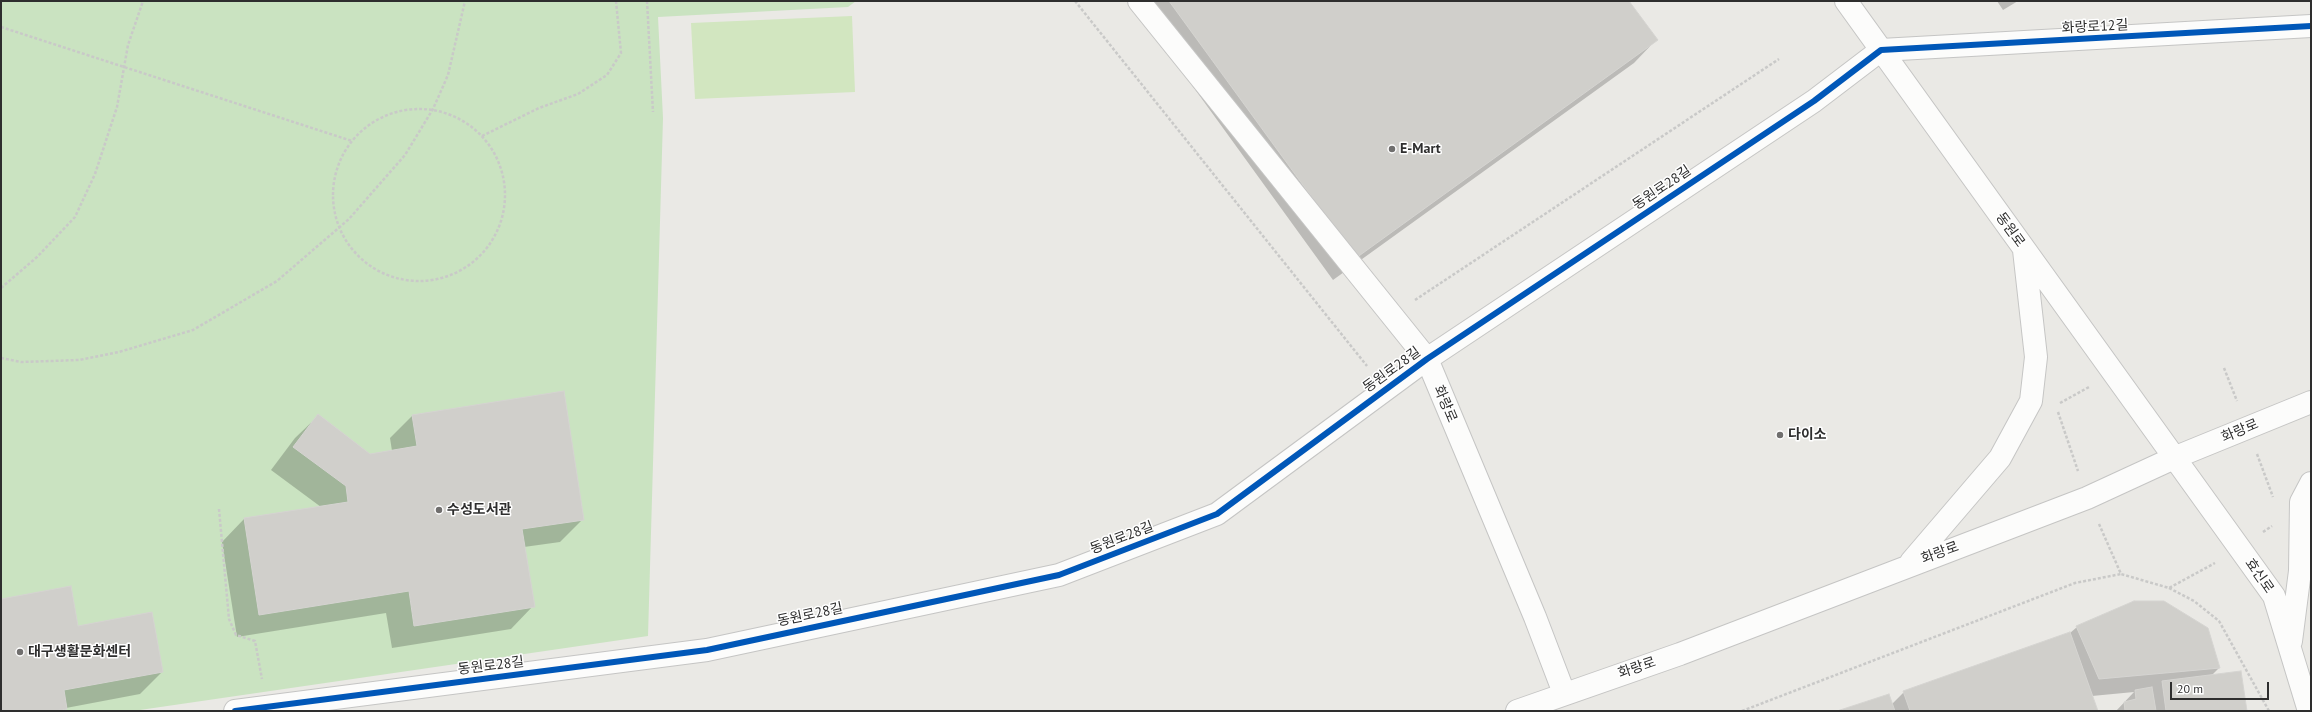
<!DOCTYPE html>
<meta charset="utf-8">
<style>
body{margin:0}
#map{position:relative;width:2312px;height:712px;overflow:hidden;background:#eae9e5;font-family:"PT Sans",sans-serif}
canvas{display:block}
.frame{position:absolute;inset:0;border:2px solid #2e2e2e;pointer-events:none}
.scale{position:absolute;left:2170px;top:682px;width:99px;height:18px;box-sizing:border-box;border:2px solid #2e2e2e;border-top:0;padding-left:5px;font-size:12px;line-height:14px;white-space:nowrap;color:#2e2e2e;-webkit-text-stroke:3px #fff;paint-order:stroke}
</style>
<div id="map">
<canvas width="2312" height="712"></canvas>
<div class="frame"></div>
<div class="scale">20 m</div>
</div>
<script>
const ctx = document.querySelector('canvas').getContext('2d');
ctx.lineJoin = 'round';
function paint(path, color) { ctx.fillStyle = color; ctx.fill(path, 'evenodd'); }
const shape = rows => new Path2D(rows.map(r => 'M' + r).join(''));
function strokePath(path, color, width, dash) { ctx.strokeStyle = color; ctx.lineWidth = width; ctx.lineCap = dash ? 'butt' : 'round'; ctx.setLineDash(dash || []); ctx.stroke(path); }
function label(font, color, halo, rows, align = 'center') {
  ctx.font = font + ' "PT Sans","Noto Sans KR",sans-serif'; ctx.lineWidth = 3; ctx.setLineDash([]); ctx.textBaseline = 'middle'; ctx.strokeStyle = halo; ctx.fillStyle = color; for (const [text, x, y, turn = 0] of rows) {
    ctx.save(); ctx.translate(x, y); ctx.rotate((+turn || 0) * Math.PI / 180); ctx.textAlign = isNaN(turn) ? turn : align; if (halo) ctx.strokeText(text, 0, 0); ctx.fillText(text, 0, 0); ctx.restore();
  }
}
paint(shape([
 [1,1,856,1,848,7,658,17,663,118,648,636,133,711,1,711]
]), '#cae3c1');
paint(shape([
 [852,16,855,92,695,99,691,23]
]), '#d2e6c0');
paint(shape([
 [1131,1,1628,1,1656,40,1634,63,1333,280],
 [1997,1,2018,1,2003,10],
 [318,416,370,455,392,451,390,438,412,416,583,519,560,542,524,547,533,606,511,629,392,648,386,613,237,637,222,542,244,519,321,507,271,470,295,438],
 [1,600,77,627,162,672,140,694,66,708,64,711,1,711],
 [2077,627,2219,668,2211,676,2246,711,2116,711,2134,692,2092,696,2097,711,1840,711,1892,704,1904,692,2070,633]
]), '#0003');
const building = shape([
 [1169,1,1629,1,1658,40,1356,258,1169,1],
 [564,391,584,520,522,529,535,607,414,626,409,591,259,615,244,518,348,502,346,486,293,447,318,414,370,454,417,446,412,415,564,391],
 [71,586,78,626,152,612,163,672,64,690,67,709,54,711,1,711,1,599,71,586],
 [2134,601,2164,601,2208,628,2220,668,2099,679,2076,626,2134,601],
 [2070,632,2098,711,1910,711,1903,691,2070,632],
 [2241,671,2247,711,2166,711,2162,681,2241,671],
 [2152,687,2156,711,2125,711,2124,702,2136,699,2135,690,2152,687],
 [1889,694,1895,711,1837,711,1889,694]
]);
paint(building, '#d0cfcb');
strokePath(building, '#d5d4d1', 1);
const minor = shape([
 [1139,1,1427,359,1535,617,1564,693],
 [235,711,707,650,1059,575,1217,514,1427,359,1814,101,1881,50,2311,26]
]);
const secondary = shape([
 [1846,1,2274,596,2309,711],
 [1911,562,2000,458,2031,401,2036,357,2024,250],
 [2291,641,2300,571,2301,502,2311,483],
 [1517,711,1680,654,2087,498,2176,457,2311,402]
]);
strokePath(minor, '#c5c5c4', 24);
strokePath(secondary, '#c5c5c4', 24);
strokePath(shape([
 [647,1,653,112],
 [1075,1,1367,366],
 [1,27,352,141],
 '333 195a86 86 0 1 1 172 0a86 86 0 1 1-172 0Z',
 [482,136,539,108,578,94,607,75,621,53,616,1],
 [1,288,37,257,75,217,95,174,117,107,128,45,143,1],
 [1415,300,1779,59],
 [1,358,21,362,79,360,119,352,193,330,277,281,349,219,405,155,433,109,448,75,465,1],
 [2224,368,2237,401],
 [2060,403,2089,387],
 [2058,412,2078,471],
 [2257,454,2273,497],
 [219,509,229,619,236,635,255,641,262,679],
 [2099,524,2121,574,2169,588,2215,563],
 [2263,532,2272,526],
 [2169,588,2194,601,2219,621,2269,711],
 [1742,711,2075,583,2121,574]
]), '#c9c9c8', 2.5, [3, 2]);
strokePath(minor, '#fcfcfb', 22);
strokePath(secondary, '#fcfcfb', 22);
strokePath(shape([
 [235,711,707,650,1059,575,1217,514,1427,359,1814,101,1881,50,2311,26]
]), '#0057b8', 6);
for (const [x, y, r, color] of [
 [1392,149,4,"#706f6e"],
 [1780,435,4,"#706f6e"],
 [439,510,4,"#706f6e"],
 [20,652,4,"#706f6e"]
]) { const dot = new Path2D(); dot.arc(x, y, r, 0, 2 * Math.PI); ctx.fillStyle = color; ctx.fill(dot); strokePath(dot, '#fff', 1.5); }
label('14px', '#2e2e2e', '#fff', [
 ["화랑로12길",2095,27,-3],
 ["동원로28길",1662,188,-34],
 ["동원로",2010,230,54],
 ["동원로28길",1392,370,-36],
 ["화랑로",1445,404,67],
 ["화랑로",2240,431,-23],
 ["동원로28길",1122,538,-21],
 ["화랑로",1940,553,-20],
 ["효신로",2259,576,55],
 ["동원로28길",810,615,-12],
 ["동원로28길",491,666,-7],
 ["화랑로",1637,668,-19]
]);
label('bold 14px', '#2e2e2e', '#fff', [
 ["E-Mart",1400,149],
 ["다이소",1788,435],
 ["수성도서관",447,510],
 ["대구생활문화센터",28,652]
], 'left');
</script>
